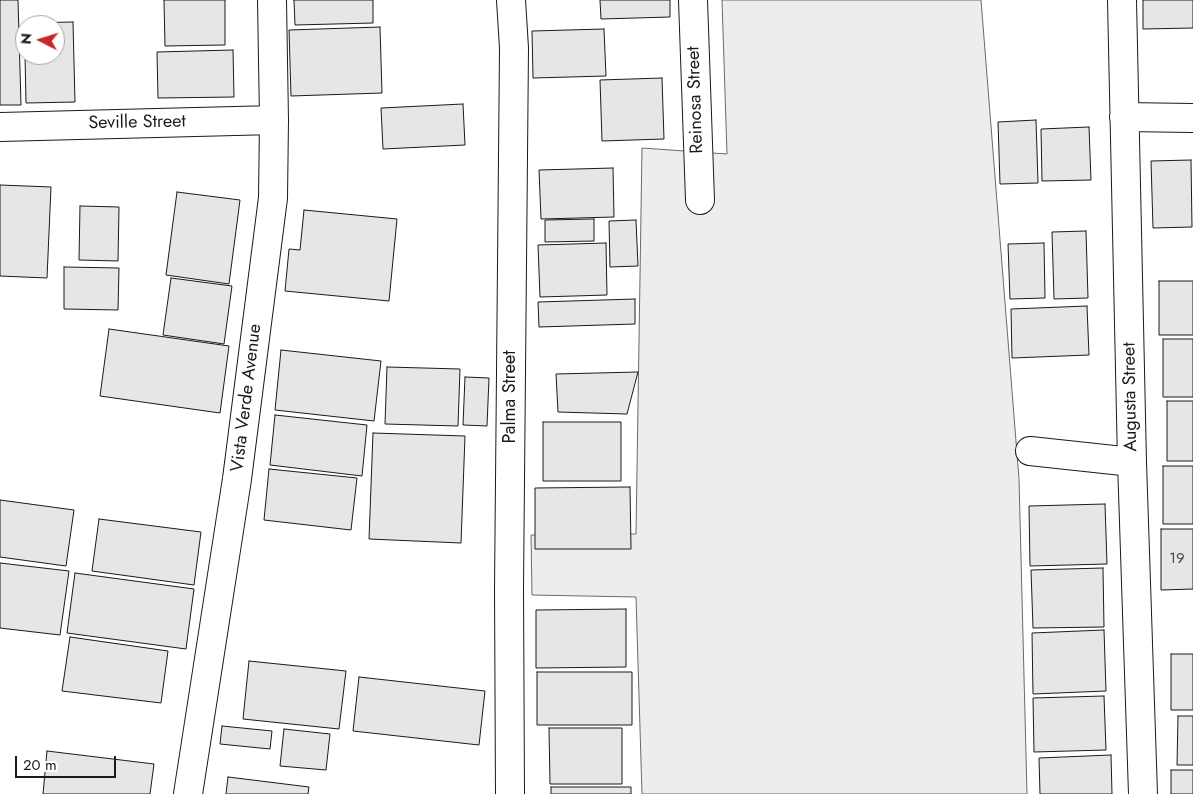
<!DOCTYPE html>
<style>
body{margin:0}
#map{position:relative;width:1193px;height:794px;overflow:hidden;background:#fff;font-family:Jost,sans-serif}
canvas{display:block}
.north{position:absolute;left:15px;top:15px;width:50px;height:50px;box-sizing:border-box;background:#fff;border:1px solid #a3a3a3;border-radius:50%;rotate:275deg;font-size:14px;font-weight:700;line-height:20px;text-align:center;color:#1a1a1a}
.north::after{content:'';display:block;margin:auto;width:18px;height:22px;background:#c62828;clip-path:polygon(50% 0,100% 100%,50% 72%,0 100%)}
.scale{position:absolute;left:15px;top:756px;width:101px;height:22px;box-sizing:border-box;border:2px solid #1a1a1a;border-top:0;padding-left:6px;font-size:15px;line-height:18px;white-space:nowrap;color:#1a1a1a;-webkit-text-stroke:4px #fff;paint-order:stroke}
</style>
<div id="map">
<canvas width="1193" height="794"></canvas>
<div class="north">N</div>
<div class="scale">20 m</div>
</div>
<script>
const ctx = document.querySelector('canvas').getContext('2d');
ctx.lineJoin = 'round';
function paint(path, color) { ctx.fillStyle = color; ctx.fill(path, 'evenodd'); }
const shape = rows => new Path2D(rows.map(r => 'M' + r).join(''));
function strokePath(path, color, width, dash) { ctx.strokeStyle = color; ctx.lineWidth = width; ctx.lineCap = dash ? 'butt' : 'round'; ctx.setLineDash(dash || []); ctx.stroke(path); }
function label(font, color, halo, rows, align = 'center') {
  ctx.font = font + ' Jost,sans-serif'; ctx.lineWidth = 4; ctx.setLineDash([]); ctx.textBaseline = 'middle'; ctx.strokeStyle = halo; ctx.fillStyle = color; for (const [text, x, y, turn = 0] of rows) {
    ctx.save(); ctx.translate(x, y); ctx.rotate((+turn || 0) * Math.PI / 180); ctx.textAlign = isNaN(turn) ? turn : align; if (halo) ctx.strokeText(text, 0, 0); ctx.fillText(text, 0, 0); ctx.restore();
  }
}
const built = shape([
 [722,0,981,0,1019,479,1027,794,642,794,636,597,532,595,531,535,636,534,642,148,727,154,722,0]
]);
paint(built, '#ededed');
strokePath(built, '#6a6a6a', 1);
const building = shape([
 [0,0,18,0,21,105,0,105,0,0],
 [164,0,225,0,225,45,165,46,164,0],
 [294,0,373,0,373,23,295,25,294,0],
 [600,0,670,0,670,17,601,19,600,0],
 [1143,0,1193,0,1193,28,1143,29,1143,0],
 [73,22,75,102,26,103,25,55,55,55,55,25,25,25,25,53,24,23,73,22],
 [380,27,382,93,291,96,289,30,380,27],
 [604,29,606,76,533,78,532,31,604,29],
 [233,50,234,97,158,98,157,52,233,50],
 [662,78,664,139,602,141,600,80,662,78],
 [463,104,465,145,383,149,381,108,463,104],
 [1036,120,1038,183,1000,184,998,122,1036,120],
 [1089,127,1091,180,1042,181,1041,129,1089,127],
 [1191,160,1192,227,1153,228,1151,161,1191,160],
 [613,168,614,217,541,219,539,170,613,168],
 [0,185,51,187,47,278,0,276,0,185],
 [177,192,240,200,229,284,166,275,177,192],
 [80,206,119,207,118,261,79,260,80,206],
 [304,210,397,219,389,301,285,291,289,249,300,250,304,210],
 [594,219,594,241,545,242,545,220,594,219],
 [636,220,638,266,610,267,609,221,636,220],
 [1086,231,1088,298,1054,299,1052,232,1086,231],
 [606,243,607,295,540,297,538,245,606,243],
 [1044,243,1045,298,1010,299,1008,244,1044,243],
 [64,267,119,268,118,310,64,309,64,267],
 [171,278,232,286,224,344,163,335,171,278],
 [1159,281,1193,281,1193,335,1159,335,1159,281],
 [635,299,635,324,539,327,538,302,635,299],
 [1087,306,1089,355,1012,358,1011,309,1087,306],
 [109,329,229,346,220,413,100,396,109,329],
 [1163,339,1193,339,1193,397,1163,397,1163,339],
 [281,350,381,361,374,421,275,410,281,350],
 [387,367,460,369,458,426,385,424,387,367],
 [638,372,627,414,558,412,556,374,638,372],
 [465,377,489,378,487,426,463,425,465,377],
 [1167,401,1193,401,1193,461,1167,461,1167,401],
 [275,415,367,425,362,476,270,465,275,415],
 [543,422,621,422,621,481,543,481,543,422],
 [373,433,465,436,461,543,369,539,373,433],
 [1163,466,1193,466,1193,524,1163,524,1163,466],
 [269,469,357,478,351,530,264,520,269,469],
 [630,487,631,549,535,549,535,488,630,487],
 [0,500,74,510,66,566,0,557,0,500],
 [1105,504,1107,564,1030,566,1029,506,1105,504],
 [99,519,201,532,194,585,92,571,99,519],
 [1161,529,1193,529,1193,589,1161,590,1161,529],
 [0,563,69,571,60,635,0,628,0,563],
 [1103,568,1104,627,1033,628,1031,570,1103,568],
 [75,573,194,589,186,649,67,633,75,573],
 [626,609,626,667,536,668,536,610,626,609],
 [1104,630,1106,691,1033,694,1032,633,1104,630],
 [70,637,168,651,161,703,62,691,70,637],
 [1171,654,1193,654,1193,710,1171,710,1171,654],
 [249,661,346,671,339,729,243,719,249,661],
 [537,672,632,672,632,725,537,725,537,672],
 [359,677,485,691,479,745,353,731,359,677],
 [1104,696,1106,750,1034,752,1033,698,1104,696],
 [1178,716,1193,716,1193,765,1177,765,1178,716],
 [222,726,272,731,270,749,220,744,222,726],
 [549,728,622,728,622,784,550,784,549,728],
 [284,729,330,734,326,770,280,766,284,729],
 [47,751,154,764,150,794,43,794,47,751],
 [1111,755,1112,794,1040,794,1039,758,1111,755],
 [1171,770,1193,770,1193,794,1171,794,1171,770],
 [228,777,309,787,308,794,226,794,228,777],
 [551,787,631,787,631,794,551,794,551,787]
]);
paint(building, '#e6e6e6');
strokePath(building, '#1a1a1a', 1);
const minor = shape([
 [693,0,700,200],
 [1122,0,1132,462,1143,794],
 [1124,117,1193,118],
 [0,127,274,120],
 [1030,451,1132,462],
 [188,794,237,479,273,198,274,120,272,0],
 [510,794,509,588,514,48,511,0]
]);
strokePath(minor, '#1a1a1a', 30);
strokePath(minor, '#fff', 28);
label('15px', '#4d4d4d', null, [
 ["19",1177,559]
]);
label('18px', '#1a1a1a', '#fff', [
 ["Reinosa Street",696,100,-92],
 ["Seville Street",137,123,-1],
 ["Palma Street",511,397,-90],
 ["Augusta Street",1131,397,-91],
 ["Vista Verde Avenue",247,398,-83]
]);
</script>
